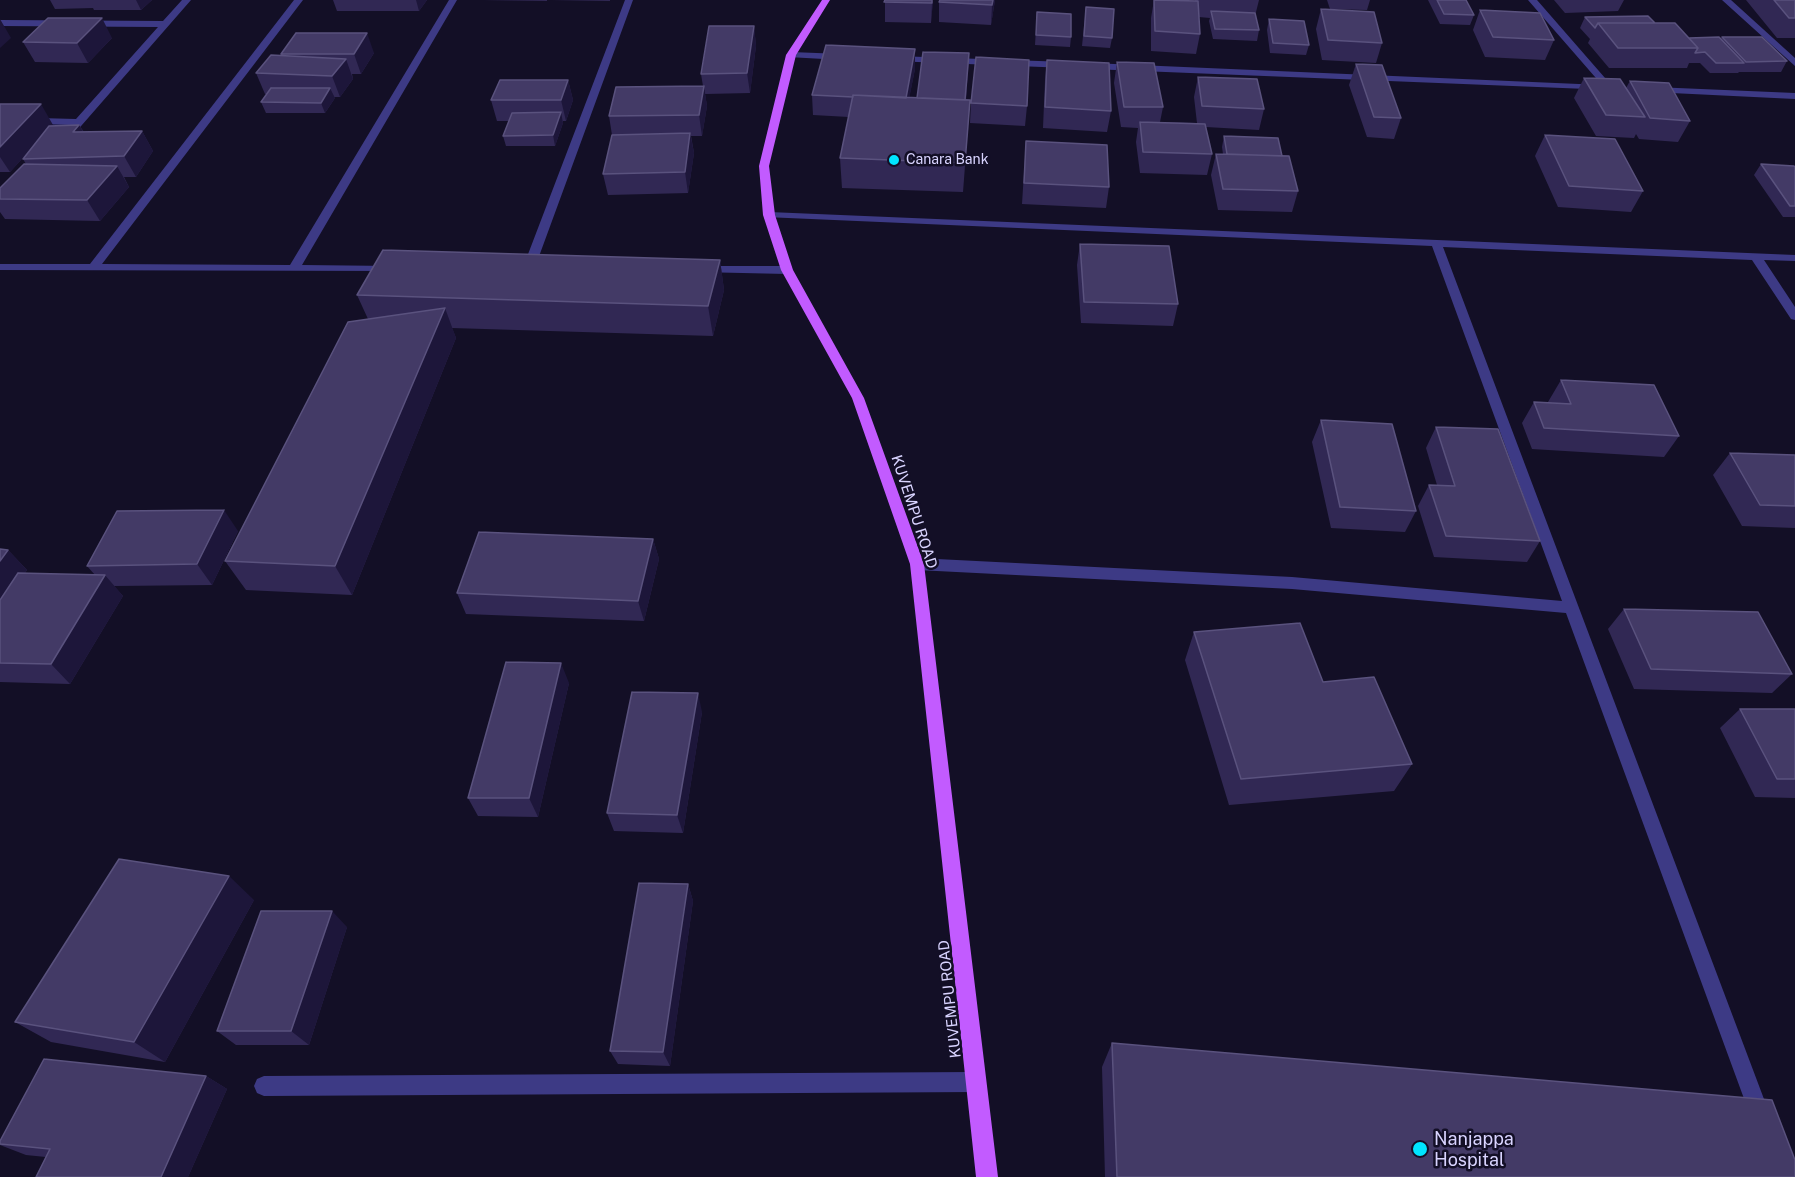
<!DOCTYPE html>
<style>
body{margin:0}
canvas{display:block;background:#130f26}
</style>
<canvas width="1795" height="1177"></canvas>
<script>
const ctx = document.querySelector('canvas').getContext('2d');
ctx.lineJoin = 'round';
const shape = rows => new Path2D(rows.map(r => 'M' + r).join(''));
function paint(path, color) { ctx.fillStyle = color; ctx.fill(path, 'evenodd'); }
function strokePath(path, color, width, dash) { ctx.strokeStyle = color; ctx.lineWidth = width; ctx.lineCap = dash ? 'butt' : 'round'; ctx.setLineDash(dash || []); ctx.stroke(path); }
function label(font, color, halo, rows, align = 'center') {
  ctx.font = font + ' "Public Sans",sans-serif'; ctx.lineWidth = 5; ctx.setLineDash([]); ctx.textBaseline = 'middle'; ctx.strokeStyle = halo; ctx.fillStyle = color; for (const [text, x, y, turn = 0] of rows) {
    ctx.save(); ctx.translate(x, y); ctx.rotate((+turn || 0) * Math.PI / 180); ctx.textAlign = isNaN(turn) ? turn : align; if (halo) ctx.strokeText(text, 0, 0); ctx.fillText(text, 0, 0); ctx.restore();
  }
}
paint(shape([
 [182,0,191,0,68,141,59,139,71,125,0,123,0,117,76,119,158,27,0,26,0,20,163,21,182,0],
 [294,0,303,0,102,264,290,265,449,0,457,0,302,265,393,266,399,269,397,271,0,270,0,264,90,264,294,0],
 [625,0,633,0,534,270,532,272,524,272,522,270,625,0],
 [1528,0,1537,0,1612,86,1612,90,1091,69,1086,66,1091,63,1602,85,1528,0],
 [1722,0,1731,0,1795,58,1795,66,1722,0],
 [791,52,842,54,847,57,842,60,788,57,786,55,791,52],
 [896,56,1067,62,1072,65,1067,68,893,61,893,57,896,56],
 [1654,87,1795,93,1795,99,1651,92,1649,90,1654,87],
 [769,212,1795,255,1795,261,1764,260,1795,307,1795,320,1791,319,1752,260,1443,247,1770,1115,1767,1122,1760,1125,1753,1122,1750,1115,1566,613,1292,589,917,570,912,568,910,564,912,560,917,558,1292,577,1562,601,1432,246,765,217,765,213,769,212],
 [702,266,787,266,793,270,787,274,698,272,698,268,702,266],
 [976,1072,983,1075,986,1082,983,1089,976,1092,264,1096,257,1093,254,1086,257,1079,264,1076,976,1072]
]), '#3d3a85');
paint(shape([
 [822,0,830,0,796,55,769,166,775,215,793,270,864,398,924,564,998,1177,976,1177,910,564,852,398,781,270,763,215,759,166,786,55,822,0]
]), '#c25bff');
paint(shape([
 [50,0,152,0,141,10,94,10,93,8,55,9],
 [333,0,427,0,419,11,337,11],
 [483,0,547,0,547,1],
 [552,0,610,0,610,1],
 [885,0,933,0,931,23,885,22],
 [995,0,991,25,939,22,939,2],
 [1154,0,1195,1,1195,0,1259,0,1255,16,1259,30,1257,41,1213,39,1209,21,1210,18,1199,17,1200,34,1196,54,1151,51,1151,18],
 [1327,0,1370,0,1367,10,1330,9],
 [1428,0,1466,0,1474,15,1470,25,1440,24],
 [1554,0,1624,0,1618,11,1565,13],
 [1746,0,1795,0,1795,38,1777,38],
 [1086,7,1112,38,1110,48,1082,46],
 [1321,9,1382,43,1376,63,1322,60,1316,29],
 [1480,10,1554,40,1545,60,1485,57,1473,30],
 [1037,12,1071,37,1070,47,1035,45],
 [1585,17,1655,23,1689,38,1721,39,1722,37,1787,61,1781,72,1739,72,1738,73,1710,73,1700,63,1689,63,1687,68,1609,68,1588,43,1590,39,1580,28],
 [1269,19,1309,45,1306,55,1270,53,1267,30],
 [754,26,756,46,750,93,705,94,707,106,702,136,691,136,694,153,688,193,608,195,603,174,612,135,609,116,703,86,701,74],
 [112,38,88,63,35,62,23,42],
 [374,53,361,74,352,74,353,79,340,97,334,97,335,98,325,113,266,113,261,102,267,94,265,94,256,73,282,56,281,54],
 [969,53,966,100,970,100,963,192,842,188,840,158,849,117,813,115,812,95,915,69,909,98,917,98],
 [1047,60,1111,111,1107,132,1043,128,1045,80],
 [1117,62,1163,107,1160,122,1197,123,1194,97,1198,77,1264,109,1259,130,1206,127,1212,154,1207,175,1140,173,1136,142,1138,128,1121,127,1114,83],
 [1356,64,1401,118,1394,139,1367,137,1349,85],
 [1584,78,1626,88,1630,81,1690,121,1678,142,1639,139,1636,134,1634,138,1596,136,1574,98],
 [568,80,573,100,566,121,563,121,563,123,555,146,506,146,503,136,509,121,497,121,491,100],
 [971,103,1027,106,1025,126,970,123],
 [0,104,53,125,52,126,79,125,84,132,142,131,153,151,136,177,124,177,129,187,100,221,5,219,0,212,0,188,26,164,23,159,29,151,10,172,0,172],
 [1545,135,1643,191,1631,212,1558,207,1535,156],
 [1224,136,1282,156,1298,191,1292,212,1218,210,1211,175,1216,154,1223,154,1222,147],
 [1026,141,1109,187,1106,208,1022,204],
 [1761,164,1795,167,1795,217,1783,217,1754,175],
 [1080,244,1178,304,1173,326,1081,323,1077,265],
 [720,260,724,290,713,336,452,328,456,338,352,595,246,590,225,561,368,319,357,295],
 [1561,380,1679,436,1664,457,1532,449,1522,423,1534,402,1548,403,1548,402],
 [1321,420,1416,511,1405,532,1331,528,1312,442],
 [1436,427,1540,541,1527,562,1434,557,1418,506,1429,485,1437,485,1426,448],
 [1730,453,1795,455,1795,528,1742,526,1713,475],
 [238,531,212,585,114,586,123,596,70,684,0,682,0,549,8,550,27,570,25,573,95,575,87,566],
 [653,539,659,559,644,621,466,614,457,593],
 [1624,609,1792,674,1772,693,1634,689,1608,629],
 [1194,632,1412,764,1394,791,1229,805,1185,660],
 [569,683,538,817,478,816,468,798],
 [1740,709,1795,709,1795,798,1755,797,1720,728],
 [702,712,683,833,614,831,607,813],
 [688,884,693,901,670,1066,618,1064,610,1051],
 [254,900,165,1062,51,1042,15,1022],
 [347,927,309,1045,236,1045,217,1031],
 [1112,1043,1795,1177,1105,1177,1102,1067],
 [206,1076,227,1089,188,1177,36,1177,46,1157,26,1155,0,1145,0,1141]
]), '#312854');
paint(shape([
 [136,0,152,0,141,10],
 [416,0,427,0,419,11],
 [932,0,933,0,931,23,932,3],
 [993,0,995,0,991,25,992,5],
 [102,18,112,38,88,63,77,43],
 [0,19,11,38,0,48],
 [754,26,756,46,750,93,747,73],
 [367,33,374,53,361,74,354,54],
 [915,49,915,69,905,120,905,99],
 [969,53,968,74,963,124,964,104],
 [346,59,353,79,340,97,332,76],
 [568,80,573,100,566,121,561,100],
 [704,86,707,106,702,136,699,115],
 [330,88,335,98,325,113,321,103],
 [41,104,53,125,10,172,0,157,0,147],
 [561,112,563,123,555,146,553,135],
 [79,125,92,146,73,132],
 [142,131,153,151,136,177,124,156],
 [690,133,694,153,688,193,685,172],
 [117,166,129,187,100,221,87,200],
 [720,260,724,290,713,336,708,306],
 [445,308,456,338,352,595,335,566],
 [224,510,238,531,212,585,197,564],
 [653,539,659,559,644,621,638,601],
 [8,550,27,570,0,609,0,561],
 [105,575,123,596,70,684,51,664],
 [561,663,569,683,538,817,529,798],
 [698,693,702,712,683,833,677,815],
 [229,876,254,900,165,1062,134,1042],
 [688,884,693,901,670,1066,663,1052],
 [332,911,347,927,309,1045,291,1031],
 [206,1076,227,1089,188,1177,161,1177]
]), '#1d163a');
const building = shape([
 [885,0,932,0,932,3,884,2,885,0],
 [940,0,993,0,992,5,939,2,940,0],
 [1154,0,1198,1,1200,34,1155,31,1154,0],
 [1437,0,1466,0,1474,15,1444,14,1437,0],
 [1774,0,1795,0,1795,18,1789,18,1774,0],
 [1086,7,1114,9,1112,38,1084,36,1086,7],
 [1321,9,1374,12,1382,43,1328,40,1321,9],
 [1480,10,1540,13,1554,40,1493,37,1480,10],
 [1211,11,1255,13,1259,30,1215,29,1211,11],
 [1037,12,1071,14,1071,37,1036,35,1037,12],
 [1648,16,1655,23,1598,23,1595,28,1585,17,1648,16],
 [48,18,102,18,77,43,23,42,48,18],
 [1269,19,1304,21,1309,45,1273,43,1269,19],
 [1598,23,1675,23,1698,48,1618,48,1598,23],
 [709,26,754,26,747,73,701,74,709,26],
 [296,33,367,33,354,54,281,54,296,33],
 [1719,37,1744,63,1716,63,1705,52,1695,53,1698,48,1689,38,1719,37],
 [1722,37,1762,37,1787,61,1746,62,1722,37],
 [826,45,915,49,906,98,853,95,853,97,812,95,826,45],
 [923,52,969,53,965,100,917,98,923,52],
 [271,55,346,59,332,76,256,73,271,55],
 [976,57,1029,60,1027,106,971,103,976,57],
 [1047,60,1109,63,1111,111,1045,107,1047,60],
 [1117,62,1154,63,1163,107,1124,107,1117,62],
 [1356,64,1382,65,1401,118,1374,117,1356,64],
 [1198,77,1257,79,1264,109,1202,106,1198,77],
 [1584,78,1620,79,1645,117,1606,115,1584,78],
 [500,80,568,80,561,100,491,100,500,80],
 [1630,81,1669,83,1690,121,1650,118,1630,81],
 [704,86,699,115,609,116,616,87,704,86],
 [271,88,330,88,321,103,261,102,271,88],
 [853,95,970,100,965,163,840,158,853,95],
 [0,104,41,104,0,147,0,104],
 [561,112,553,135,503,136,512,113,561,112],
 [1140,122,1205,124,1212,154,1143,152,1140,122],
 [79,125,73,132,142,131,124,156,23,159,49,126,79,125],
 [690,133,685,172,603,174,612,135,690,133],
 [1545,135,1615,139,1643,191,1569,186,1545,135],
 [1224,136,1278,138,1282,156,1227,154,1224,136],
 [1026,141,1107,145,1109,187,1024,183,1026,141],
 [1216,154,1289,156,1298,191,1223,189,1216,154],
 [24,164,117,166,87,200,0,199,0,188,24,164],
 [1761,164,1794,166,1795,167,1795,206,1790,206,1761,164],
 [1080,244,1169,246,1178,304,1084,302,1080,244],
 [383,250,720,260,708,306,357,295,383,250],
 [445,308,335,566,225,561,348,322,445,308],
 [1561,380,1654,385,1679,436,1544,428,1534,402,1571,404,1561,380],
 [1321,420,1392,424,1416,511,1340,507,1321,420],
 [1436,427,1498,429,1540,541,1446,536,1429,485,1455,486,1436,427],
 [1730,453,1795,455,1795,506,1760,505,1730,453],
 [224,510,197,564,87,566,117,511,224,510],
 [479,532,653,539,638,601,457,593,479,532],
 [0,549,8,550,0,561,0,549],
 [18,573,105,575,51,664,0,663,0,600,18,573],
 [1624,609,1758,612,1792,674,1651,669,1624,609],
 [1300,623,1323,682,1374,677,1412,764,1241,779,1194,632,1300,623],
 [506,662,561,663,529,798,468,798,506,662],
 [632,692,698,693,677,815,607,813,632,692],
 [1740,709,1795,709,1795,779,1777,779,1740,709],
 [119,859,229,876,134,1042,15,1022,119,859],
 [639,883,688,884,663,1052,610,1051,639,883],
 [261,911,332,911,291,1031,217,1031,261,911],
 [1112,1043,1772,1100,1795,1160,1795,1177,1117,1177,1112,1043],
 [44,1059,206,1076,161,1177,36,1177,50,1149,0,1144,0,1141,44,1059]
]);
paint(building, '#433a66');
strokePath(building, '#5a527e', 1.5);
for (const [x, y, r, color] of [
 [894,160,6,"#00e5ff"],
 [1420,1149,8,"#00e5ff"]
]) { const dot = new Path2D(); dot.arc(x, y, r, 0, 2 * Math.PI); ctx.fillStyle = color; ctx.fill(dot); strokePath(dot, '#130f26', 2); }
label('14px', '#d9d4ff', '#130f26', [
 ["Canara Bank",906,160]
], 'left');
label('15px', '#d9d4ff', '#130f26', [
 ["KUVEMPU ROAD",914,512,72],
 ["KUVEMPU ROAD",950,999,-96]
]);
label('18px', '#d9d4ff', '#130f26', [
 ["Nanjappa",1434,1139],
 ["Hospital",1434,1160]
], 'left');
</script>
